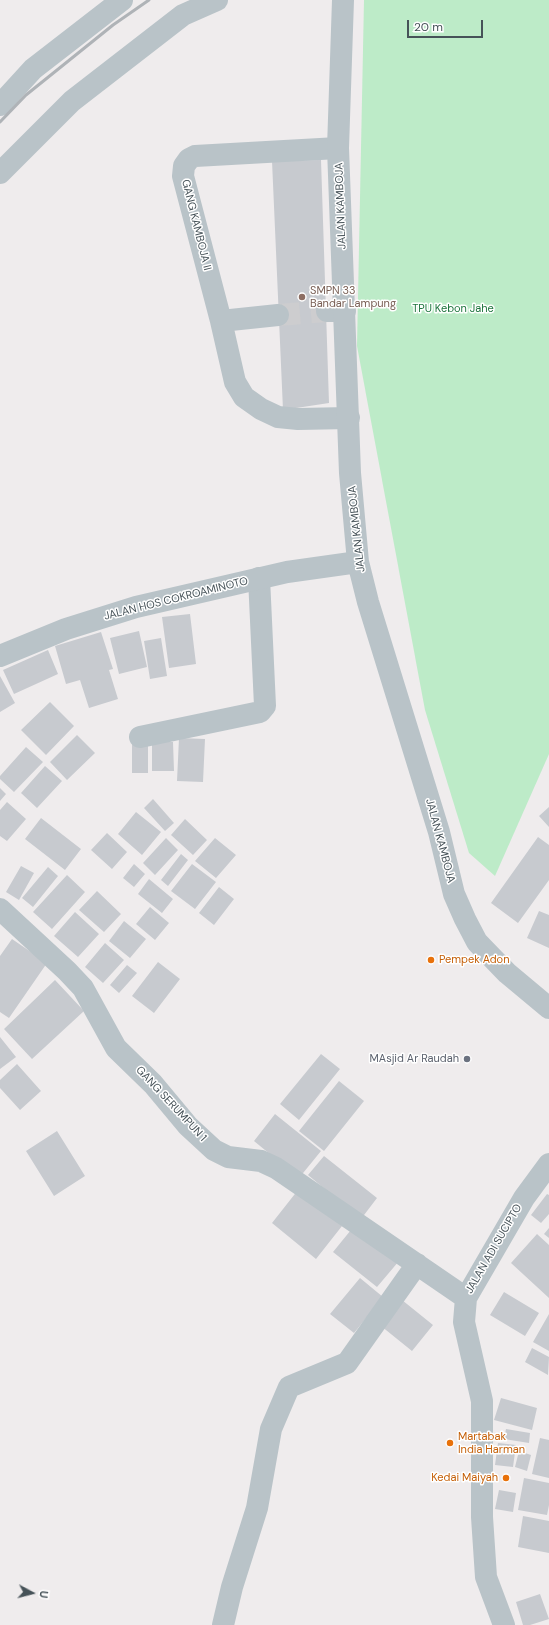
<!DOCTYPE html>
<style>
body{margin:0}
#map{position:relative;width:549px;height:1625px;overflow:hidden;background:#efeced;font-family:"DM Sans",sans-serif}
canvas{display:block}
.north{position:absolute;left:12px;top:1573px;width:40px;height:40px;-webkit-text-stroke:3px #fff;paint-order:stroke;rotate:97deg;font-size:11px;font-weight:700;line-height:16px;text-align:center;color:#465258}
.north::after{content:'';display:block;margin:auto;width:14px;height:18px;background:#465258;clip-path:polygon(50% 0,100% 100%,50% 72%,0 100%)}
.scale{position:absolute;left:407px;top:20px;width:76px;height:18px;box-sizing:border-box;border:2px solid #465258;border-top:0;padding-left:5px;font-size:12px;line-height:14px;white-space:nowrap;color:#465258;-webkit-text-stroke:3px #fff;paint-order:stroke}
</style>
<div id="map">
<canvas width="549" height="1625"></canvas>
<div class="north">U</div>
<div class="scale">20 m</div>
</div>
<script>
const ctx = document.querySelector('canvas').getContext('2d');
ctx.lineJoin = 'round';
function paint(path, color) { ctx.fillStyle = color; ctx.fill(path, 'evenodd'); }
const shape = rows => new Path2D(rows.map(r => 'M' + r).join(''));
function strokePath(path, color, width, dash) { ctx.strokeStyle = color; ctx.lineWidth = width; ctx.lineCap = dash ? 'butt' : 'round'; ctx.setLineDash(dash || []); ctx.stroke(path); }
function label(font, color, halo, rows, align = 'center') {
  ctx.font = font + ' "DM Sans",sans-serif'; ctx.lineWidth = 3; ctx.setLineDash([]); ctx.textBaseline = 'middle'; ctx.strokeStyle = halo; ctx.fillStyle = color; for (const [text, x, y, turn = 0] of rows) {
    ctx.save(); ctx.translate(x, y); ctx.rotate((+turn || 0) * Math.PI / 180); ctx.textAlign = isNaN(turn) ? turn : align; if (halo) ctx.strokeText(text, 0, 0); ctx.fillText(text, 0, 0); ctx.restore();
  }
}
paint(shape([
 [364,0,549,0,549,754,495,876,469,853,425,710,357,346]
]), '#bdebc8');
paint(shape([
 [321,160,329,403,283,410,272,161],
 [190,614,196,664,169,668,162,617],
 [139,631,147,667,119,674,110,638],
 [101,632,113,669,109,670,118,699,89,708,80,680,66,684,55,646],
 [161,638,167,676,150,679,144,641],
 [48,650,58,674,14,694,3,670],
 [0,676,15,703,0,712],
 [50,702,74,726,46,755,21,730],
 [77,735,95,753,67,780,50,762],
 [179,738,205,739,203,782,177,781],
 [132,741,148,741,148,773,132,773],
 [152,742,173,742,174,771,152,771],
 [26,747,43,762,14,792,0,779,0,776],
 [45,766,62,781,37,808,21,793],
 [0,788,6,794,0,801],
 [153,799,174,823,165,831,144,808],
 [7,802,26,819,7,841,0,836,0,810],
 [549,807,549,827,539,816],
 [136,812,161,832,142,855,118,834],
 [41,818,81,849,65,870,25,839],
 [185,819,207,840,193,855,171,835],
 [107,833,127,852,112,869,91,850],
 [538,837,549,845,549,880,518,923,491,903],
 [166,838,178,850,155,875,143,863],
 [215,838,236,855,216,878,195,861],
 [181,854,188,860,168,886,161,880],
 [134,864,145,874,134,887,123,878],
 [192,864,216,882,195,909,171,891],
 [21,866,34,873,19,900,6,892],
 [48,867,58,876,33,907,22,898],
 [67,875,85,892,52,929,33,912],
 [149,879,173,899,162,913,138,894],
 [219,887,234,899,214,925,199,913],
 [97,891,121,914,104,932,79,910],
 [150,907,169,923,155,940,136,924],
 [539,911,549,915,549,948,527,938],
 [75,912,99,934,78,957,54,936],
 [124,921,146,939,130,958,109,941],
 [12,939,47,963,9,1018,0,1012,0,956],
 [105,943,124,960,103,983,85,967],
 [158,962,180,979,154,1013,132,996],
 [127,965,137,973,119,993,110,985],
 [55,980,84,1011,32,1059,4,1029],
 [0,1037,16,1057,0,1069],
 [321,1054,340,1069,299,1120,280,1104],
 [17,1064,41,1091,20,1110,0,1088,0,1080],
 [339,1081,364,1101,324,1151,299,1131],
 [275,1114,321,1151,299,1178,254,1141],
 [57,1131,85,1176,54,1196,26,1151],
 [324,1156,377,1198,361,1219,308,1175],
 [298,1190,342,1226,316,1259,272,1223],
 [547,1194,549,1195,549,1214,541,1223,531,1215],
 [355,1225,399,1261,377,1287,333,1252],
 [549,1228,549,1238,544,1234],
 [537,1234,549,1245,549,1298,511,1263],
 [360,1278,383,1297,354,1333,330,1314],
 [504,1292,539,1313,525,1336,490,1315],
 [402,1300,433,1325,412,1351,381,1326],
 [549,1314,549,1351,533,1342],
 [532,1348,549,1357,548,1375,525,1362],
 [501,1398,537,1408,532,1430,494,1420],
 [506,1429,530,1433,529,1443,504,1439],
 [540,1438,549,1440,549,1478,532,1474],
 [498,1443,516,1445,513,1467,495,1465],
 [519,1451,531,1455,527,1471,515,1467],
 [524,1478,549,1483,549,1505,547,1515,518,1510],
 [499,1490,516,1493,513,1512,495,1509],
 [523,1516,549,1521,549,1553,518,1547],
 [540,1594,549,1619,530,1625,523,1625,516,1602]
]), '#c7cacf');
strokePath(shape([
 [278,315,327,311]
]), '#cdcdcf', 22, [22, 11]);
strokePath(shape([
 [0,105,33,69,122,0],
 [338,148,195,156,189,159,184,166,183,176,221,321,235,382,244,397,261,409,278,417,298,419,349,418],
 [0,173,72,101,183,15,217,0],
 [327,311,345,311],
 [221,321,278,315],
 [140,737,260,712,265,706,259,578],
 [0,909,67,971,83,988,116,1048,153,1084,188,1126,214,1150,228,1157,261,1161,276,1168,466,1298],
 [223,1625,232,1587,257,1508,271,1429,289,1387,347,1363,417,1264],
 [504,1625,486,1577,482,1517,482,1401,464,1322,466,1298,524,1198,549,1164]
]), '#b9c3c8', 22);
strokePath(shape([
 [343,0,338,148,350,473,358,562,368,602,439,832,454,894,465,919,477,942,507,973,549,1008],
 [0,656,66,629,136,607,287,572,358,562]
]), '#b9c3c8', 22);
strokePath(shape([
 [0,122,26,95,113,25,149,0]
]), '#afb3b7', 3);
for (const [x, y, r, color] of [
 [302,297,4,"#8d6e63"],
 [431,960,4,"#e8710a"],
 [467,1059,4,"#6b7280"],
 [450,1443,4,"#e8710a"],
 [506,1478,4,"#e8710a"]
]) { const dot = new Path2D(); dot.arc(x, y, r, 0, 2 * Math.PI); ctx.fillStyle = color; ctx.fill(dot); strokePath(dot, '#fff', 1.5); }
label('11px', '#465258', '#fff', [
 ["JALAN KAMBOJA",341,206,-92],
 ["GANG KAMBOJA II",196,225,76],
 ["JALAN KAMBOJA",357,529,-96],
 ["JALAN HOS COKROAMINOTO",176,599,-14],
 ["JALAN KAMBOJA",440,841,75],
 ["GANG SERUMPUN 1",171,1104,47],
 ["JALAN ADI SUCIPTO",494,1249,-60]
]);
label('11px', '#785e54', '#fff', [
 ["SMPN 33",310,291],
 ["Bandar Lampung",310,304]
], 'left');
label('11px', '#1d743c', '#fff', [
 ["TPU Kebon Jahe",453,309]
]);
label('11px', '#c56008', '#fff', [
 ["Pempek Adon",439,960],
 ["Martabak",458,1437],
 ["India Harman",458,1450],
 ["Kedai Maiyah",498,1478,"right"]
], 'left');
label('11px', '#5b616d', '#fff', [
 ["MAsjid Ar Raudah",459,1059]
], 'right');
</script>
